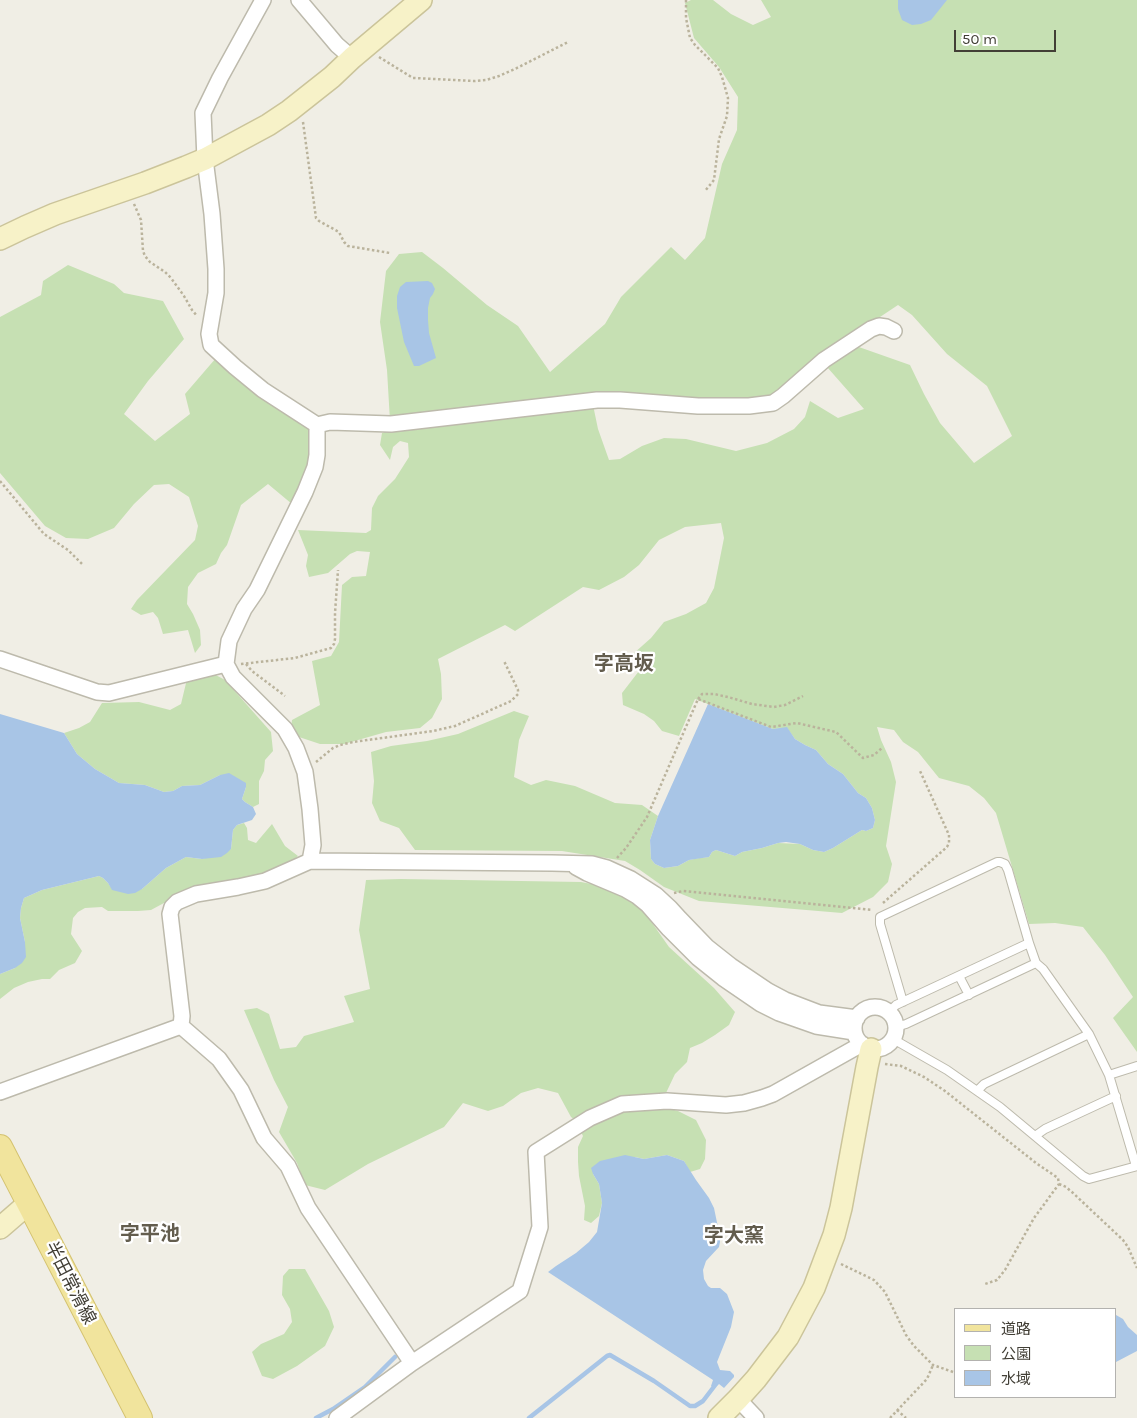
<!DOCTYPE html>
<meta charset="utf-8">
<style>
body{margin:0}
#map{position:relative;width:1137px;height:1418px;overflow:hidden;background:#f0eee5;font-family:Karla,"Noto Sans JP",sans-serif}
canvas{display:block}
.legend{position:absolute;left:954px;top:1308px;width:162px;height:90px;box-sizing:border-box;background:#fff;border:1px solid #b3b2af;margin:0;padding:6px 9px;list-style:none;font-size:15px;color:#423f36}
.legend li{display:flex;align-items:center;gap:10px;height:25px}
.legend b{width:25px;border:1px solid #b3b2af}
.scale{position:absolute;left:954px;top:30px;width:102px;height:22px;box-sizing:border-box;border:2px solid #423f36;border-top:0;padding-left:6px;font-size:15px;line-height:18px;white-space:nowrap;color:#423f36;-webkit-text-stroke:4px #fff;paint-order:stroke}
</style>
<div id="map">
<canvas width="1137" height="1418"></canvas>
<ul class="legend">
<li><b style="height:6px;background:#f1e49d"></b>道路</li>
<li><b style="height:14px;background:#c6e0b3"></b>公園</li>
<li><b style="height:14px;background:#a8c5e6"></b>水域</li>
</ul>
<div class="scale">50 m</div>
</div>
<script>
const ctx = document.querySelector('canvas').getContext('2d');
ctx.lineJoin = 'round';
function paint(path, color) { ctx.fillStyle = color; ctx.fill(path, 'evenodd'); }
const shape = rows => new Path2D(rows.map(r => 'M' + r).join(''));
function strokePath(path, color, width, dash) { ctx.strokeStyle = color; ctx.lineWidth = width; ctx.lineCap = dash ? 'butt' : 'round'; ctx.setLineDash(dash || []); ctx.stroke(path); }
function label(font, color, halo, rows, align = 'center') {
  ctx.font = font + ' Karla,"Noto Sans JP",sans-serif'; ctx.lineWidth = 4.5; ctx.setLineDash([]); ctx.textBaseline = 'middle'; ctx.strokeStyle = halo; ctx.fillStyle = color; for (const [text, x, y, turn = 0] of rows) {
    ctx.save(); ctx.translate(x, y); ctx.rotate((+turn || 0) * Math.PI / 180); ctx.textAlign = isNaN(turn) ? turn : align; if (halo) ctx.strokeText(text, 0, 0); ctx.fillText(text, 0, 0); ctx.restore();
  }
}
paint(shape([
 [691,0,713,0,731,14,753,25,771,17,761,0,1137,0,1137,1052,1113,1018,1133,997,1105,955,1083,927,1055,923,1029,924,996,813,984,798,969,786,939,778,918,752,903,742,894,730,877,727,881,740,891,762,896,782,886,846,892,864,888,882,873,897,842,913,699,901,664,887,640,870,625,861,562,851,415,850,399,828,380,821,372,803,374,781,371,752,391,746,427,741,458,734,514,711,529,716,519,740,514,777,531,785,546,780,575,786,615,803,642,805,658,816,650,840,651,859,655,864,664,868,678,866,689,860,699,858,709,857,712,852,716,850,735,856,742,852,762,848,778,843,800,844,813,850,824,852,833,848,862,830,866,831,873,828,875,820,872,808,866,798,858,793,843,774,828,764,816,750,805,745,795,739,787,728,773,729,695,699,679,736,662,731,654,721,644,714,623,705,622,693,639,671,633,654,651,638,664,622,686,614,706,603,714,588,724,538,721,523,685,527,659,540,639,565,624,577,599,590,583,587,515,631,505,625,438,659,441,674,442,699,432,718,420,728,386,732,344,744,320,744,296,736,291,729,292,720,320,705,312,661,331,656,339,642,342,585,352,577,366,576,370,552,357,551,350,554,328,573,309,577,306,566,308,555,298,530,366,533,371,530,372,508,378,496,395,479,409,457,408,443,400,441,393,447,390,460,380,445,382,433,390,430,593,405,598,429,609,460,620,459,642,446,664,438,686,439,736,451,767,443,794,429,805,417,810,401,838,418,864,409,827,367,856,346,910,365,924,394,940,423,974,463,1012,436,987,386,947,354,912,315,898,305,826,353,771,400,751,403,598,395,390,421,387,370,380,322,386,271,399,254,422,252,443,268,487,305,518,326,550,372,605,324,621,297,671,247,685,260,705,238,722,164,737,130,738,97,719,67,694,38,685,3],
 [68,265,114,284,124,293,163,301,184,339,148,381,124,414,155,441,190,414,185,394,216,358,309,425,313,439,310,461,292,504,268,484,241,505,227,545,221,553,216,564,198,573,188,587,187,604,193,614,200,630,201,645,195,653,188,630,163,634,158,618,153,612,141,615,131,609,137,600,195,540,198,526,189,497,169,484,154,485,134,504,114,528,88,539,66,538,45,526,0,473,0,317,41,295,43,281],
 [212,673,225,680,271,732,273,751,265,760,264,771,259,781,259,804,253,807,245,802,242,799,246,787,220,775,200,785,182,786,173,791,164,792,145,785,119,783,95,769,77,754,64,733,79,728,90,722,102,703,139,702,170,710,181,704,187,679],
 [244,823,247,828,248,840,256,843,272,824,285,846,298,856,286,866,264,874,175,897,151,910,138,911,108,911,102,907,85,908,78,912,73,918,71,934,82,951,75,963,59,970,50,979,42,979,28,982,14,988,0,999,0,974,15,968,25,942,20,918,21,908,24,898,42,890,99,876,103,878,108,883,113,890,142,889,166,868,186,857,202,859,231,849,233,830,237,825],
 [401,879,581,882,613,888,643,910,669,947,714,988,735,1012,729,1025,715,1035,702,1043,690,1048,687,1062,675,1074,666,1093,670,1109,678,1111,696,1120,706,1140,705,1159,700,1169,690,1172,684,1161,667,1155,644,1159,635,1157,593,1174,599,1184,602,1203,599,1216,591,1223,584,1220,585,1206,579,1176,578,1162,578,1147,583,1136,575,1120,571,1117,558,1093,538,1088,521,1093,503,1106,488,1111,463,1103,444,1127,368,1164,325,1190,305,1185,297,1163,279,1132,288,1107,274,1080,244,1010,257,1008,269,1014,280,1049,296,1047,304,1036,354,1022,344,996,370,989,359,930,366,880],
 [289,1269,305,1269,329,1311,334,1327,325,1346,297,1366,273,1379,262,1376,252,1352,261,1344,284,1334,292,1322,290,1309,282,1295,283,1276]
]), '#c6e0b3');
paint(shape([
 [898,0,947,0,931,20,921,24,912,25,902,20,898,9],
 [428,281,432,283,435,289,433,294,430,298,428,308,428,320,429,333,436,358,419,366,414,366,404,342,397,308,397,296,400,287,406,282],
 [708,704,773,729,787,727,795,739,805,745,816,750,828,764,843,774,858,793,866,798,872,808,875,820,873,828,866,831,862,830,833,848,824,852,813,850,800,844,786,842,778,843,762,848,742,852,735,856,716,850,712,852,709,857,689,860,678,866,664,868,655,864,651,859,650,840,658,816],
 [0,714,64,733,77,754,95,769,119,783,145,785,164,792,173,791,182,786,200,785,220,775,229,773,246,783,246,787,242,799,245,802,253,807,256,814,252,820,237,825,233,830,231,849,227,853,221,857,202,859,186,857,166,868,142,889,135,893,128,894,112,890,108,883,103,878,99,876,42,890,24,898,21,908,20,918,25,942,26,957,22,963,15,968,0,974],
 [625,1155,644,1159,667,1155,684,1161,696,1180,709,1198,714,1208,720,1237,720,1242,719,1247,706,1261,703,1270,704,1279,708,1286,711,1288,720,1288,727,1294,734,1312,731,1327,717,1362,720,1370,730,1371,734,1375,734,1377,724,1388,719,1384,714,1388,711,1386,713,1380,548,1272,556,1266,576,1253,589,1242,597,1232,602,1203,599,1184,593,1174,591,1168,600,1161],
 [1116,1315,1123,1319,1128,1327,1137,1335,1137,1351,1116,1362]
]), '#a8c5e6');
strokePath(shape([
 [316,1418,333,1409,365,1387,395,1357],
 [529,1418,607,1356,610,1355,654,1381,690,1406,695,1406,703,1401,716,1384]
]), '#a8c5e6', 4.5);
const lane = shape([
 [959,976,969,995],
 [903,1002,880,924,880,917,997,862,1000,862,1005,864,1008,870,1029,943,1036,963,1043,969,1089,1034,1109,1075,1136,1166],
 [888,1013,896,1005,1029,943],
 [896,1027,906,1024,1036,963],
 [893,1039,947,1070,1000,1107,1083,1176,1089,1179,1137,1166],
 [1109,1075,1137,1066],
 [977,1091,984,1084,1089,1034],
 [1035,1136,1045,1129,1116,1096]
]);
const street = shape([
 [263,0,220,78,203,113,205,159,212,214,216,269,216,293,209,334,211,345,235,367,263,390,317,425,330,422,391,424,597,400,620,400,698,406,749,406,773,403,783,396,824,360,871,329,879,326,886,327,894,331],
 [299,0,337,45,352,58],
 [0,659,97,692,109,693,226,664],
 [310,861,313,845,310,809,305,772,296,748,285,729,233,677,226,664,229,641,244,609,257,590,305,492,315,467,317,455,317,425],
 [576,867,587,873,625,889,637,896,648,905,669,929,698,958,723,978,761,1004,779,1013,816,1026,854,1032],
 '854 1028a21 21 0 1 1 42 0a21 21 0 1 1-42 0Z',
 [181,1026,182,1016,170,914,172,907,177,902,196,894,238,887,265,881,310,861,552,863,592,864,607,868,631,879,656,895,670,908,680,919,707,947,731,966,768,991,785,1000,819,1013,857,1018],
 [181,1026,219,1059,241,1090,264,1138,288,1166,308,1208,412,1363],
 [0,1092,181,1026],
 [738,1399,756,1418],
 [337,1418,412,1363,520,1291,540,1227,536,1152,590,1118,622,1104,667,1101,726,1105,744,1103,762,1098,773,1094,862,1044]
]);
const secondary = shape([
 [0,239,25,227,55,214,145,183,186,167,205,159,268,125,289,111,332,77,352,58,421,0],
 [0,1228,29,1203],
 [719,1418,738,1399,756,1379,788,1337,814,1288,834,1235,841,1208,867,1067,871,1049]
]);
const primary = shape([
 [0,1147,140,1418]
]);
strokePath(lane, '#bdbaac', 10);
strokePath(street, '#bdbaac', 18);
strokePath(secondary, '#cbc49a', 24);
strokePath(primary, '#d4c26f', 26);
strokePath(shape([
 [686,0,686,18,690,38,695,45,718,68,722,77,728,98,727,116,719,139,714,180,705,191],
 [379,57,413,78,475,81,486,80,499,76,515,69,568,42],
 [303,122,316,218,319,221,339,232,344,242,348,246,390,253],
 [134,204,141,220,143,251,145,256,150,262,165,272,171,278,184,296,192,310,197,316],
 [0,481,44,534,68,550,83,565],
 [241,664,295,658,331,648,334,644,335,639,335,613,338,570],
 [246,664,252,671,285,696],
 [698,699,702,694,714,694,728,697,752,704,774,707,785,705,803,696],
 [316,762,333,748,340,745,353,742,433,731,455,726,511,701,518,694,518,690,504,661],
 [617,858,626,848,647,817,698,699,771,727,797,723,836,732,863,758,874,755,882,748],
 [674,893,683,891,872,910],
 [883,903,947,847,949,843,949,835,920,771],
 [885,1064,901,1066,924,1077,945,1091,1036,1163,1058,1178,1059,1184,1034,1218,1005,1270,997,1280,985,1284],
 [1059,1184,1066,1187,1073,1193,1123,1240,1128,1247,1137,1268],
 [841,1264,874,1280,885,1292,906,1335,914,1346,933,1365,956,1373],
 [897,1410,906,1418],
 [890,1418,927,1379,933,1365]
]), '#bab39c', 2.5, [2.5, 2.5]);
strokePath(lane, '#fff', 8);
strokePath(street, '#fff', 15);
strokePath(secondary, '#f7f2c8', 21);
strokePath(primary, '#f1e49d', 24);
label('18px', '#423f36', '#fff', [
 ["半田常滑線",70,1283,63]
]);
label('bold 20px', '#635d4e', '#fff', [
 ["字高坂",624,664],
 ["字平池",150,1234],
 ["字大窯",734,1236]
]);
</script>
